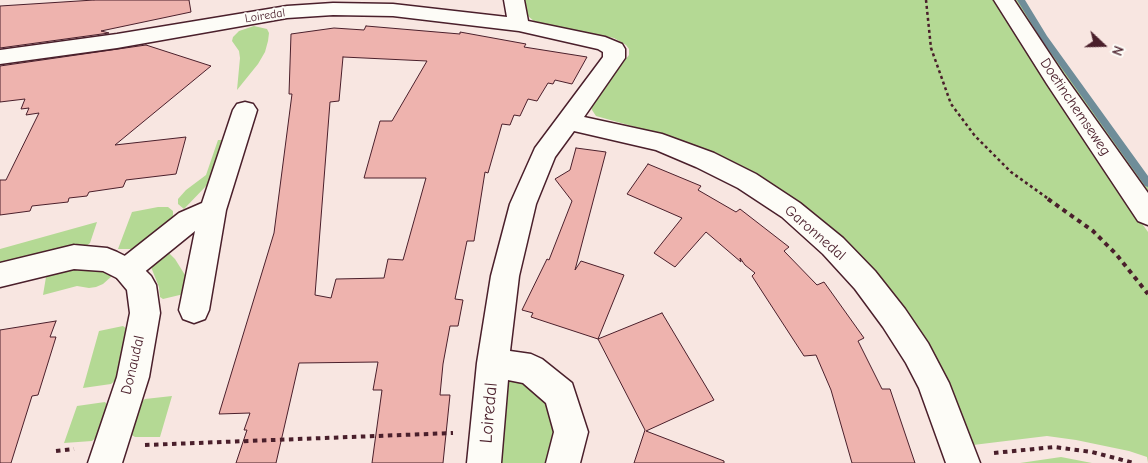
<!DOCTYPE html>
<style>
body{margin:0}
#map{position:relative;width:1148px;height:463px;overflow:hidden;background:#f8e6e1;font-family:"Comic Neue",sans-serif}
canvas{display:block}
.north{position:absolute;left:1078px;top:20px;width:50px;height:50px;-webkit-text-stroke:4px #fdfcf7;paint-order:stroke;rotate:111deg;font-size:14px;font-weight:700;line-height:20px;text-align:center;color:#4a1f2b}
.north::after{content:'';display:block;margin:auto;width:18px;height:22px;background:#4a1f2b;clip-path:polygon(50% 0,100% 100%,50% 72%,0 100%)}
</style>
<div id="map">
<canvas width="1148" height="463"></canvas>
<div class="north">N</div>
</div>
<script>
const ctx = document.querySelector('canvas').getContext('2d');
ctx.lineJoin = 'round';
function paint(path, color) { ctx.fillStyle = color; ctx.fill(path, 'evenodd'); }
const shape = rows => new Path2D(rows.map(r => 'M' + r).join(''));
function strokePath(path, color, width, dash) { ctx.strokeStyle = color; ctx.lineWidth = width; ctx.lineCap = dash ? 'butt' : 'round'; ctx.setLineDash(dash || []); ctx.stroke(path); }
function label(font, color, halo, rows, align = 'center') {
  ctx.font = font + ' "Comic Neue",sans-serif'; ctx.lineWidth = 4; ctx.setLineDash([]); ctx.textBaseline = 'middle'; ctx.strokeStyle = halo; ctx.fillStyle = color; for (const [text, x, y, turn = 0] of rows) {
    ctx.save(); ctx.translate(x, y); ctx.rotate((+turn || 0) * Math.PI / 180); ctx.textAlign = isNaN(turn) ? turn : align; if (halo) ctx.strokeText(text, 0, 0); ctx.fillText(text, 0, 0); ctx.restore();
  }
}
paint(shape([
 [524,0,996,0,1116,187,1148,232,1148,463,1147,457,1129,451,1076,440,1047,436,973,445,954,395,931,351,737,165,675,138,596,116,592,110,591,103,629,55,629,49,626,45,614,38,535,22,528,16],
 [1012,0,1021,0,1044,37,1148,183,1148,195,1084,109],
 [254,26,267,29,269,33,268,41,265,52,258,64,237,90,240,58,239,51,232,41,233,37,239,31],
 [218,140,223,140,221,157,208,184,184,209,178,204,178,199,186,190,206,175],
 [158,207,168,207,173,211,173,216,168,223,135,249,118,249,132,212],
 [97,222,90,243,84,248,0,266,0,249],
 [168,252,175,259,185,275,188,293,163,299,160,297,159,287,151,267],
 [78,268,104,271,112,276,103,284,96,287,89,288,77,286,43,295,46,277,49,273],
 [123,326,127,329,117,379,111,384,83,388,99,331],
 [506,379,529,384,549,401,557,429,550,463,499,463],
 [172,396,160,437,135,437,130,434,139,404,145,399],
 [105,402,108,406,97,437,92,441,64,443,77,406],
 [1061,457,1092,463,1020,463]
]), '#b4d994');
paint(shape([
 [1017,0,1025,0,1047,36,1148,176,1148,187,1145,186,1041,39,1017,0]
]), '#6f8d99');
const building = shape([
 [94,0,189,0,191,12,101,31,109,33,0,48,0,6,94,0],
 [366,26,460,34,460,32,526,44,524,47,587,57,572,84,555,80,553,84,548,83,537,101,528,99,520,116,514,115,510,125,502,124,488,173,485,172,474,241,467,241,455,299,463,300,458,326,450,326,443,364,440,395,450,395,443,463,372,463,382,390,373,390,378,362,299,363,276,463,236,463,247,430,244,430,250,413,219,414,274,233,292,94,289,94,291,34,334,28,364,30,366,26],
 [343,57,427,61,392,121,380,121,364,178,426,178,403,260,388,259,384,278,336,279,331,298,315,295,330,102,339,101,343,57],
 [146,45,211,66,115,145,186,137,176,174,126,180,123,187,89,192,87,196,69,198,68,202,32,206,30,211,0,215,0,180,6,180,39,113,26,115,29,108,21,109,25,99,0,102,0,66,146,45],
 [576,148,606,152,575,270,581,261,624,275,598,339,531,317,533,313,522,310,547,259,549,260,572,201,555,179,570,170,576,148],
 [648,164,701,186,698,190,736,212,740,209,789,247,784,251,817,285,824,282,864,338,858,341,882,389,890,389,915,463,852,463,831,390,816,355,804,356,752,276,755,273,745,265,740,258,741,262,706,232,675,267,654,253,682,218,627,194,648,164],
 [662,313,714,400,646,431,724,461,724,463,634,463,645,430,598,339,662,313],
 [56,321,50,337,56,337,38,395,32,396,11,463,0,463,0,330,56,321]
]);
paint(building, '#eeb3ae');
strokePath(building, '#4a1f2b', 1);
const street = shape([
 [504,0,524,0,528,21,605,37,622,44,625,49,625,58,584,117,662,134,714,153,756,174,800,203,843,238,875,271,905,309,928,343,949,383,980,463,946,463,919,388,906,363,883,327,855,289,823,254,782,217,738,188,696,167,656,150,574,131,555,157,536,204,519,276,510,351,531,354,542,359,572,383,588,432,580,463,546,463,554,432,546,403,523,383,508,380,501,463,467,463,477,363,491,276,510,204,535,148,603,57,603,52,598,49,519,31,393,16,333,15,287,18,117,48,0,64,0,50,117,34,287,6,333,3,393,4,507,17,504,0],
 [994,0,1014,0,1063,74,1148,193,1148,225,1138,221,1047,84,994,0],
 [245,102,253,104,257,110,226,210,209,310,205,319,194,323,183,319,179,310,195,231,137,278,127,282,117,278,113,270,117,262,179,213,202,203,233,110,237,104,245,102]
]);
const secondary = shape([
 [74,245,107,248,117,252,137,262,151,276,156,285,160,313,149,377,122,463,88,463,117,377,130,313,127,290,117,278,103,271,74,269,0,287,0,263,74,245]
]);
strokePath(street, '#4a1f2b', 3);
strokePath(secondary, '#4a1f2b', 3);
strokePath(shape([
 [926,0,931,48,951,104,975,136,1011,172,1050,200]
]), '#4a1f2b', 2.5, [3, 3]);
strokePath(shape([
 [1048,199,1093,231,1116,254,1148,294],
 [145,445,453,433],
 [56,451,74,449],
 [994,453,1054,447,1092,452,1134,463]
]), '#4a1f2b', 4, [4.5, 4.5]);
paint(street, '#fdfcf7');
paint(secondary, '#fdfcf7');
label('12px', '#4a1f2b', '#fdfcf7', [
 ["Loiredal",265,16,-9]
]);
label('15px', '#4a1f2b', '#fdfcf7', [
 ["Doetinchemseweg",1075,107,56],
 ["Garonnedal",815,233,41],
 ["Donaudal",133,365,-77]
]);
label('18px', '#4a1f2b', '#fdfcf7', [
 ["Loiredal",489,413,-85]
]);
</script>
